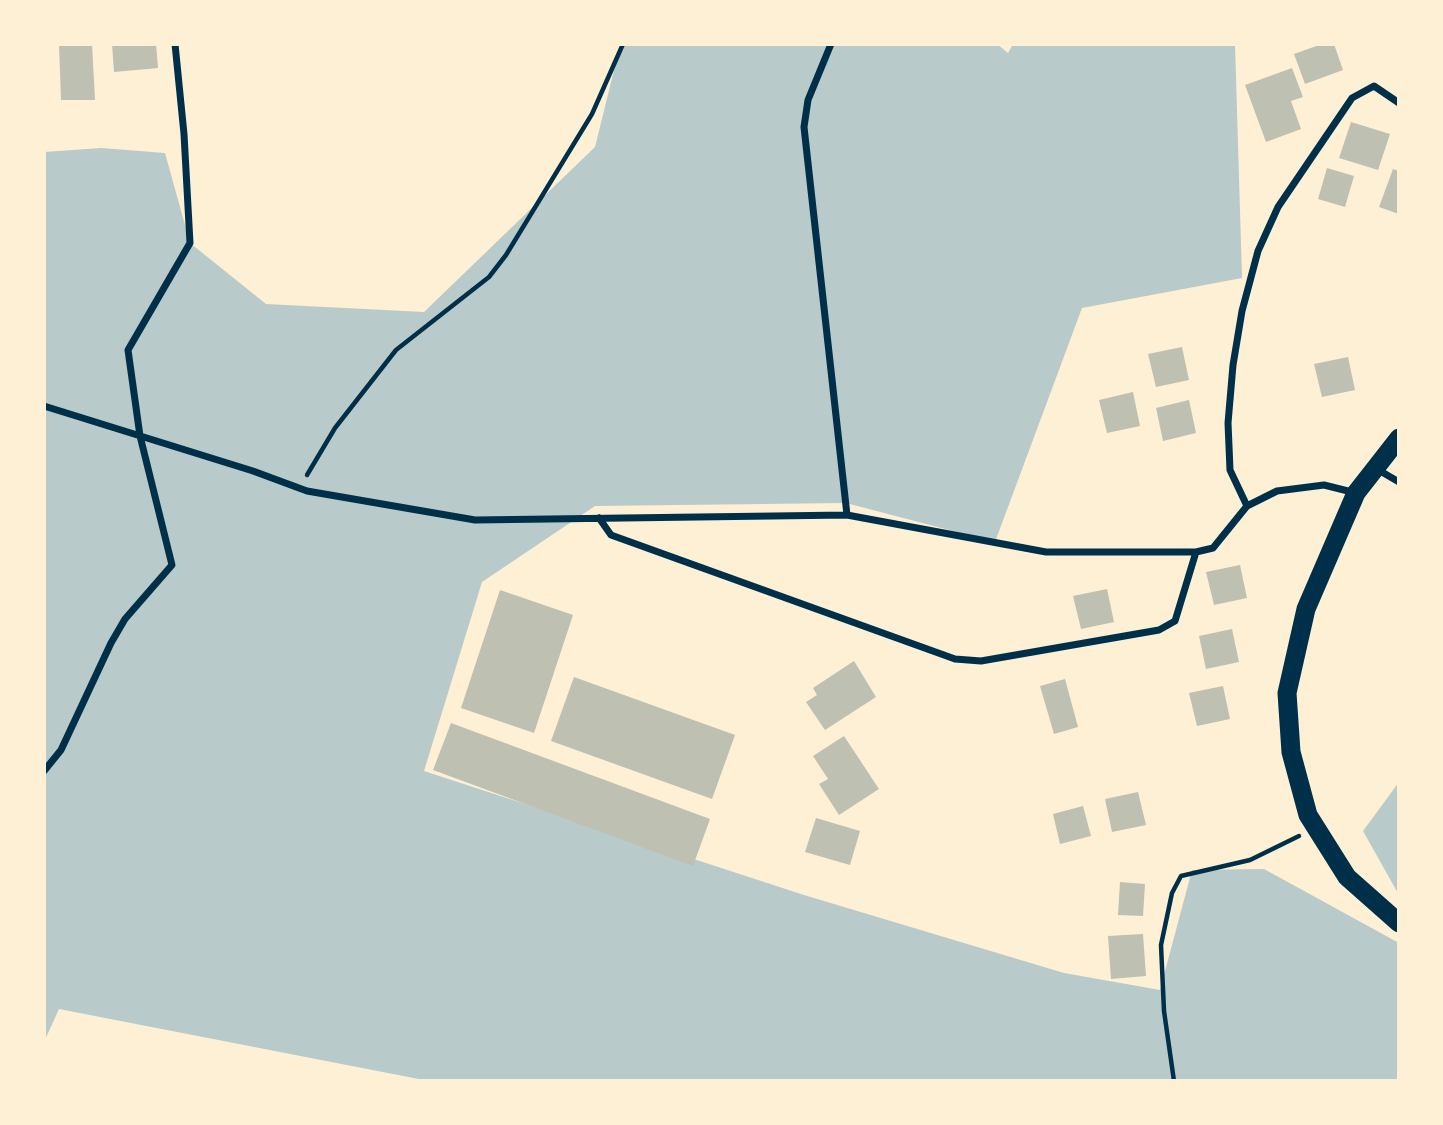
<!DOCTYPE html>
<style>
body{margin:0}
#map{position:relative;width:1443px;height:1125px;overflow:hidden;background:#fdf0d5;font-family:"IBM Plex Sans",sans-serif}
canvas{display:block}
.frame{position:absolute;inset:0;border:46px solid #fdf0d5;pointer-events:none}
</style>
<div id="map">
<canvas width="1443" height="1125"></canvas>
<div class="frame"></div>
</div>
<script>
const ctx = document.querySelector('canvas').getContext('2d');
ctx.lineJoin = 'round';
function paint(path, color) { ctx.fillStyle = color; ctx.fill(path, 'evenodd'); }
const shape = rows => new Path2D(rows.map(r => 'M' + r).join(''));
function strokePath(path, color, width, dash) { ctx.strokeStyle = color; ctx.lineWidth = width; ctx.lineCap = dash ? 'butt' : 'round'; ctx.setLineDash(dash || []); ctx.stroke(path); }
paint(shape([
 [618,44,997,44,1008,53,1013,44,1235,44,1242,278,1082,308,995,542,846,503,595,506,482,582,424,771,804,895,1064,973,1160,990,1192,870,1264,869,1399,943,1399,1081,429,1081,59,1009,44,1042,44,152,101,148,165,153,190,243,266,304,424,312,595,147,620,46],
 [1399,782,1399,895,1363,831]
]), '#b9caca');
paint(shape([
 [59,44,92,44,95,100,61,100],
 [112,44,156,44,158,68,114,72],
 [1322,44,1334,44,1343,70,1305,84,1294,54],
 [1292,68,1303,97,1291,101,1301,129,1266,142,1245,85],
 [1351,122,1390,134,1378,170,1339,158],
 [1327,168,1354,176,1345,207,1318,199],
 [1393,169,1399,171,1399,214,1379,207],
 [1182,347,1189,380,1156,387,1148,354],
 [1348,357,1355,390,1322,397,1314,364],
 [1133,392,1140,426,1107,433,1099,400],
 [1189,400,1196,433,1163,441,1156,408],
 [1240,565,1247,598,1214,605,1206,572],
 [1107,589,1114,622,1081,629,1073,596],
 [500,590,573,615,534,733,461,708],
 [1232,629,1239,662,1206,669,1199,636],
 [854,661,876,697,825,730,806,702,817,695,813,688],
 [574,677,735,735,712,799,551,741],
 [1065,679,1078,727,1054,734,1040,686],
 [1223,686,1230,719,1197,726,1189,693],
 [451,723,710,819,693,866,433,770],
 [844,736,879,789,839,815,819,784,828,779,813,756],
 [1138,792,1146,825,1112,832,1105,799],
 [1083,806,1091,836,1060,844,1053,814],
 [816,818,860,831,850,865,805,852],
 [1120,882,1145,884,1143,916,1118,915],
 [1143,934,1146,976,1111,979,1108,936]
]), '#bec0b2');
strokePath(shape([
 [307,475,335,428,396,350,489,277,506,255,592,114,623,44],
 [1174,1081,1164,1011,1161,945,1172,893,1181,876,1250,860,1299,836]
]), '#003049', 4.5);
strokePath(shape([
 [831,44,808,100,804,127,847,515],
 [44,406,253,471,307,491,475,520,847,515,1046,552,1196,552,1213,548,1247,506,1277,491,1324,485,1356,493],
 [1375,468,1399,482],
 [1247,506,1230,470,1228,423,1233,365,1242,311,1258,251,1278,207,1352,98,1374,86,1399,103],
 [599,518,611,535,955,659,981,661,1159,630,1175,621,1196,552],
 [44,771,61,750,111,643,125,619,172,565,140,436,128,350,190,243,184,134,175,44]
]), '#003049', 7);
strokePath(shape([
 [1399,438,1356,493,1306,609,1287,693,1291,752,1308,815,1347,877,1399,923]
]), '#003049', 19);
</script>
